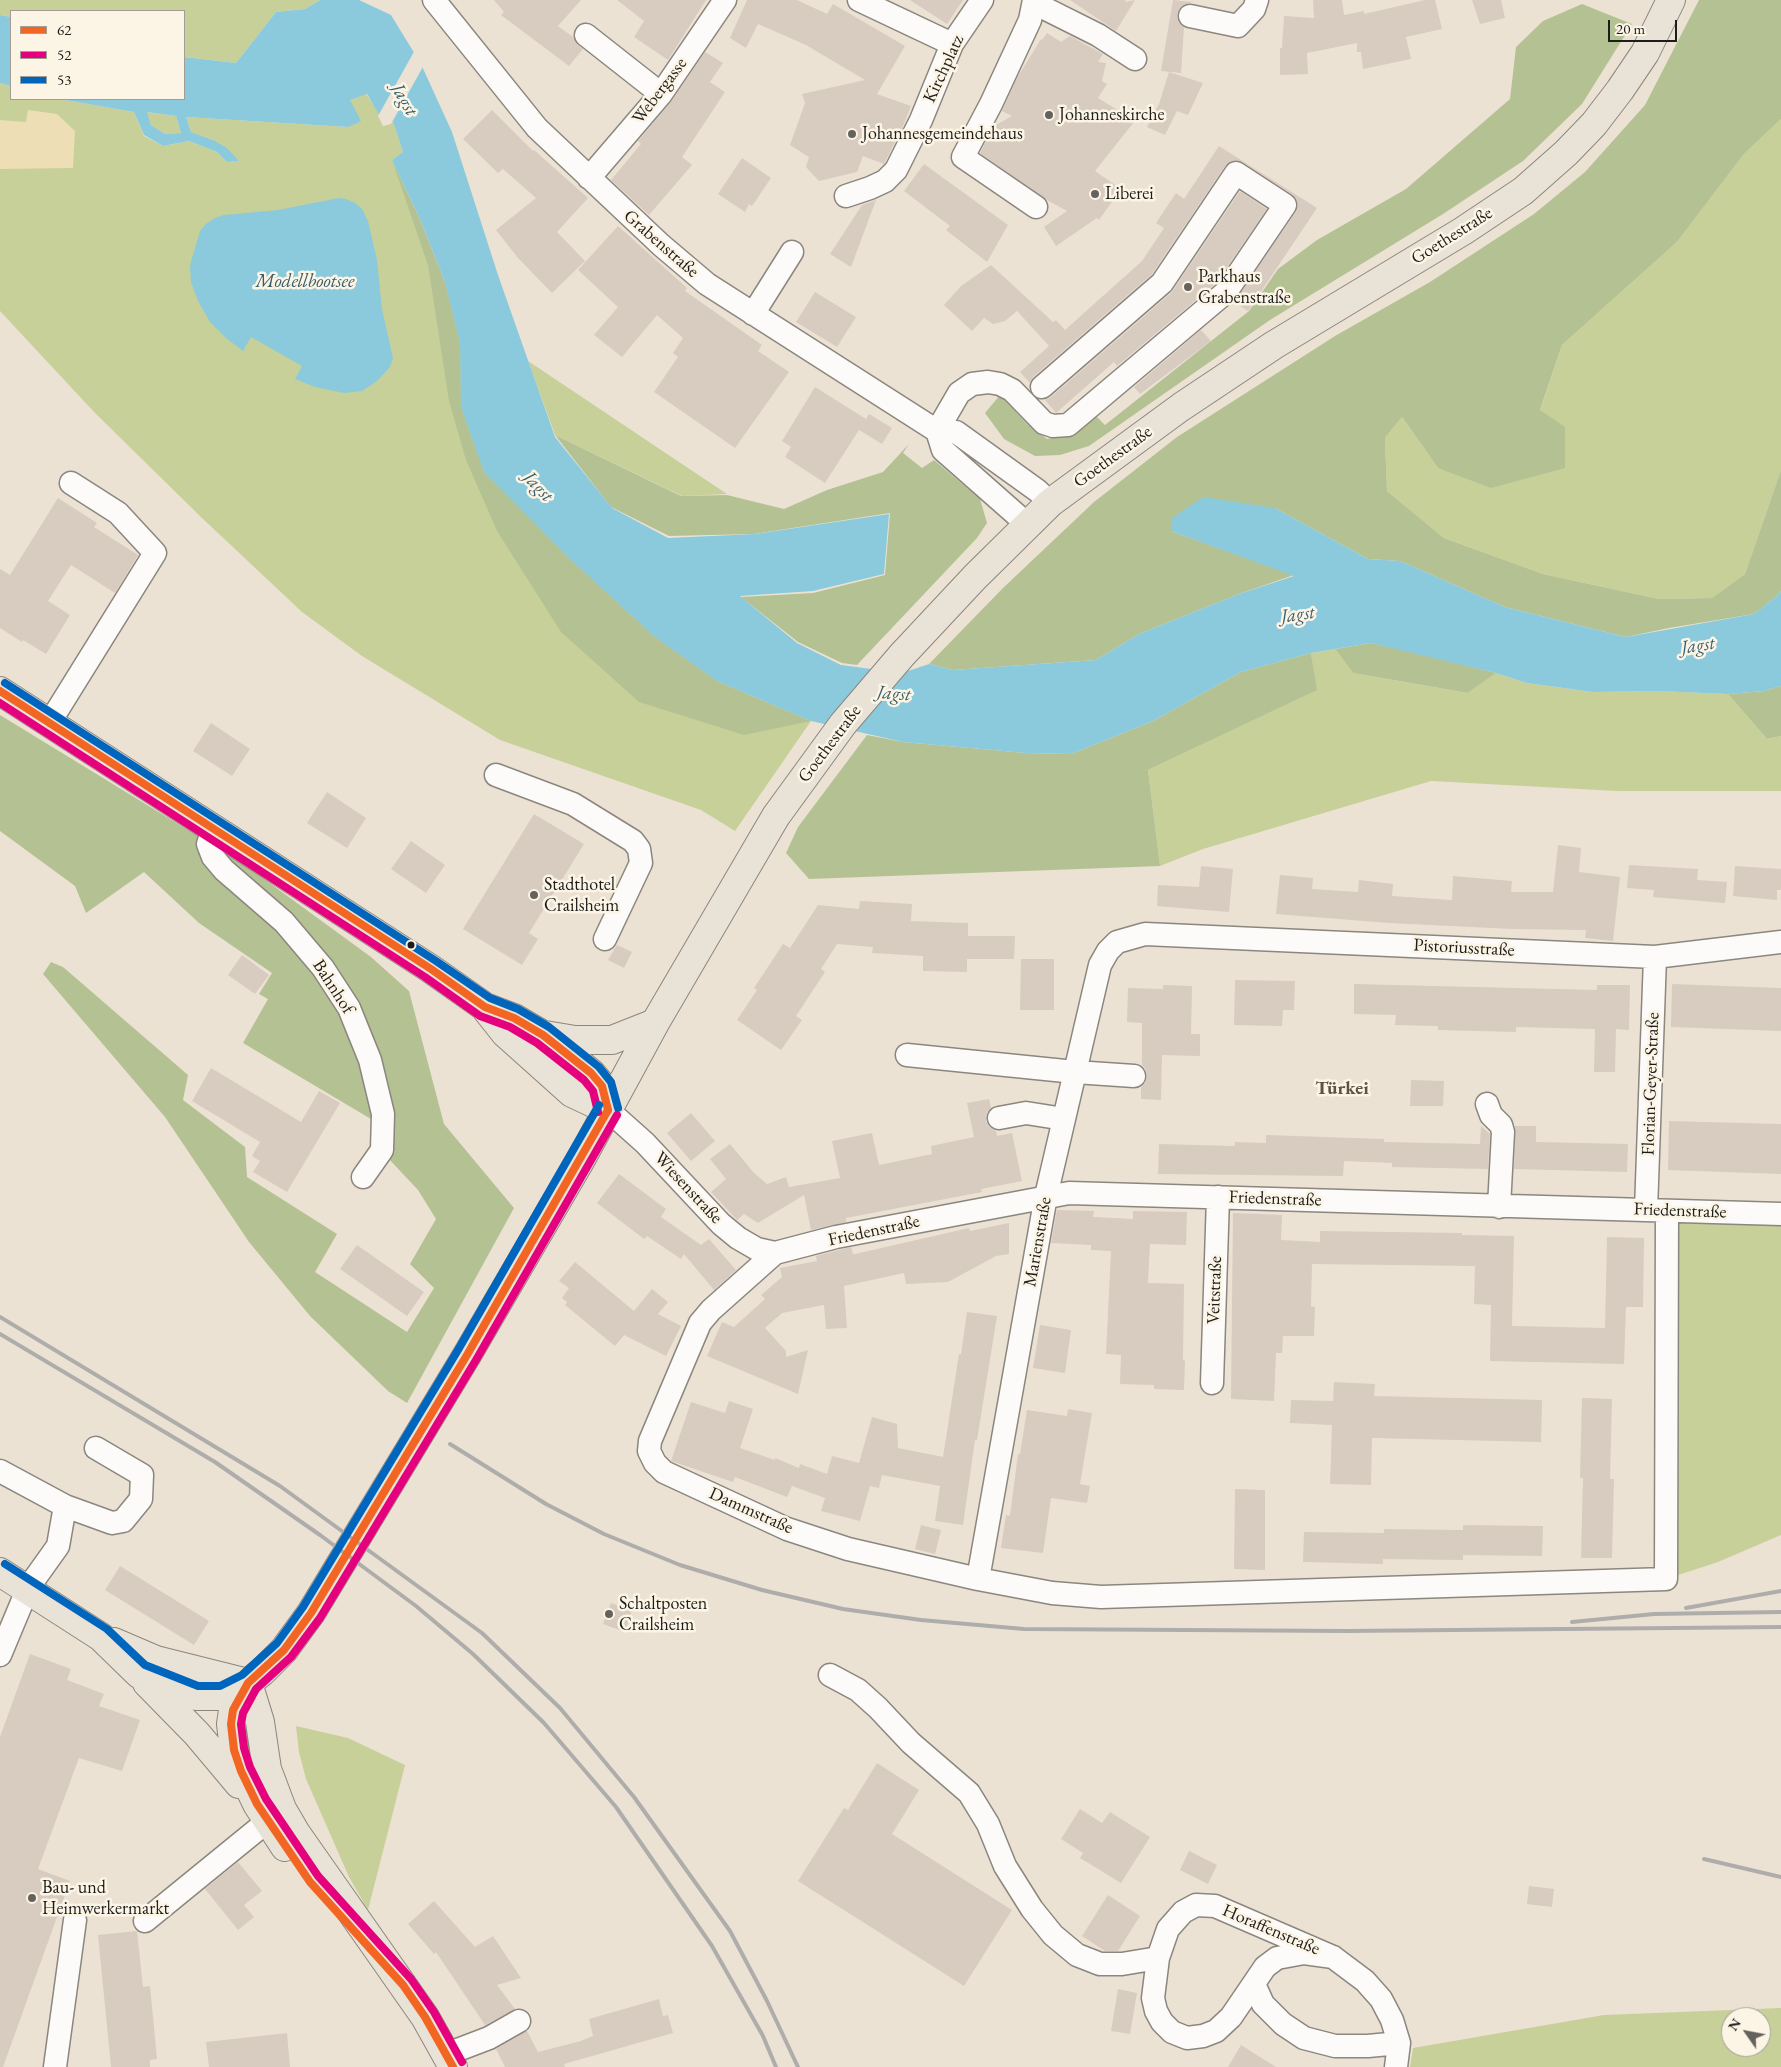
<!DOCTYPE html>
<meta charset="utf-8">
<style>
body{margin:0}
#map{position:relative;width:1781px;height:2067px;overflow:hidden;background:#ece2d4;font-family:"EB Garamond",serif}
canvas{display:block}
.legend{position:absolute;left:10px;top:10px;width:175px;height:90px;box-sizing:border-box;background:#fcf5e5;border:1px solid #a29e95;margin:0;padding:6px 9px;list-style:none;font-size:15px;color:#1c1c1c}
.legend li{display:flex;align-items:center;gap:10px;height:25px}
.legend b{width:25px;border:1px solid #a29e95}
.north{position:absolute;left:1721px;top:2007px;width:50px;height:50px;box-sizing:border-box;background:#fcf5e5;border:1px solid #a29e95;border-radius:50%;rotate:303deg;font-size:14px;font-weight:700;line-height:20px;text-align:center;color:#1c1c1c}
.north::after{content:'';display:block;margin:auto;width:18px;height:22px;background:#65615c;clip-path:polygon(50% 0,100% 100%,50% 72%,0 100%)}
.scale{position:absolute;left:1608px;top:20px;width:69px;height:22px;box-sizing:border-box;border:2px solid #1c1c1c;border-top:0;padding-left:6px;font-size:15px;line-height:18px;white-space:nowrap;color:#1c1c1c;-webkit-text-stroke:4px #fcf5e5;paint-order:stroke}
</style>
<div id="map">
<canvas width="1781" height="2067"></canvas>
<ul class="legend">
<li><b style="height:6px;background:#f26522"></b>62</li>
<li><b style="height:6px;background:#e5007d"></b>52</li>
<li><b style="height:6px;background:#0065bd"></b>53</li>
</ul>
<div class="north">N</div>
<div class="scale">20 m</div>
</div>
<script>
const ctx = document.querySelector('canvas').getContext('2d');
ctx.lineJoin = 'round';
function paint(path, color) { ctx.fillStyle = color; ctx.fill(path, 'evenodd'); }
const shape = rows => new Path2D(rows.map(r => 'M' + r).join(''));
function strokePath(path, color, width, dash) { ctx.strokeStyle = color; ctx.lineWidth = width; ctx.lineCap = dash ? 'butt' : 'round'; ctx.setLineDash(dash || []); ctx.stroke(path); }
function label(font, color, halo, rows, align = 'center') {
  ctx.font = font + ' "EB Garamond",serif'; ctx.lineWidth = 5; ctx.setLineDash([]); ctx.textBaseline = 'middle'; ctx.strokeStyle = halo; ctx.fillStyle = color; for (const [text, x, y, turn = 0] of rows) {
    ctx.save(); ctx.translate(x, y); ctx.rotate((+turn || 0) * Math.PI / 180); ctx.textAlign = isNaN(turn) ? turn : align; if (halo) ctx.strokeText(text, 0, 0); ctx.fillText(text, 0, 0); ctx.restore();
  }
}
paint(shape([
 [0,0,320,0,305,9,276,12,236,63,184,57,184,11,11,11,11,17,0,15],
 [0,83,11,86,11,99,59,99,134,112,144,136,163,146,189,141,217,152,227,162,239,161,213,140,191,132,186,117,348,127,350,100,366,94,376,108,393,120,403,152,392,160,445,282,717,681,811,721,735,831,701,810,500,740,362,656,302,612,202,518,95,413,0,311],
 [146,112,176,116,181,133,165,134,151,125],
 [1781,119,1781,470,1745,574,1712,598,1659,599,1543,574,1444,538,1387,491,1385,438,1402,417,1438,468,1540,411,1562,345,1677,242,1744,154],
 [528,361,727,494,682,496,555,435],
 [1335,649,1353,673,1468,693,1496,673,1527,683,1593,692,1657,691,1728,694,1767,739,1781,736,1781,791,1617,791,1431,781,1203,849,1160,866,1148,770,1316,690,1311,653],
 [1667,1211,1781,1214,1781,1535,1718,1562,1666,1579],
 [296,1726,348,1738,405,1765,368,1910,349,1877,306,1779,299,1752],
 [1781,2008,1781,2067,1410,2067,1413,2048,1604,2015],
 [1731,2017,1761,2017,1761,2047,1731,2047]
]), '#c7d099');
paint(shape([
 [1699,0,1781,0,1781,119,1744,154,1677,242,1562,345,1540,410,1565,427,1565,468,1491,488,1438,468,1402,417,1385,438,1387,491,1444,538,1543,574,1659,599,1712,598,1745,574,1781,470,1781,591,1777,596,1754,614,1669,628,1626,637,1505,607,1400,561,1368,559,1275,508,1171,531,1294,575,1239,594,1139,634,1096,660,953,670,929,664,1003,588,1094,502,1177,437,1335,336,1430,282,1534,214,1585,172,1645,105],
 [1582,4,1632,24,1582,104,1523,161,1443,214,1270,320,1089,446,1060,455,1035,456,1004,439,985,413,1000,395,1027,424,1047,439,1063,435,1095,415,1105,425,1249,311,1278,269,1317,240,1406,189,1510,99,1516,47,1543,21],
 [392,160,420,219,445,282,460,343,461,407,484,472,571,560,655,637,717,681,811,721,744,735,639,702,561,632,497,531,466,460,449,401,428,265],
 [555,435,681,496,727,495,784,509,827,490,883,472,909,444,903,453,922,468,934,460,980,499,987,523,977,538,857,665,842,663,798,642,741,597,813,593,885,575,890,513,754,534,669,536,611,507],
 [1371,643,1417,653,1496,673,1468,693,1353,673,1335,649],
 [1311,653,1317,690,1148,770,1160,866,809,879,786,853,798,827,867,735,903,742,1026,753,1071,754,1153,721,1241,672],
 [1781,686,1781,736,1767,739,1728,694,1764,691],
 [0,715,188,830,223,849,371,957,409,991,444,1124,514,1208,407,1403,388,1391,310,1316,249,1242,165,1117,43,974,51,962,63,967,188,1075,183,1100,245,1147,247,1177,337,1234,315,1272,407,1332,434,1288,410,1264,436,1219,418,1190,388,1158,371,1119,243,1043,268,999,259,994,272,973,199,923,144,872,86,913,75,886,0,831]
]), '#b4c293');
paint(shape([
 [28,110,57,114,75,131,73,168,0,169,0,120,26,122]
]), '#eddeb6');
paint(shape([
 [320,0,359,0,391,15,421,64,452,132,498,275,555,437,612,508,668,538,755,534,889,514,884,574,813,591,740,596,797,643,841,665,902,673,929,664,953,670,1096,660,1139,634,1239,594,1294,576,1171,531,1171,519,1203,497,1275,508,1368,559,1400,561,1505,607,1626,637,1754,614,1777,596,1781,591,1781,686,1764,691,1728,694,1657,691,1593,692,1527,683,1496,673,1371,643,1311,653,1241,672,1153,721,1071,754,1026,753,903,742,811,721,717,681,655,637,571,560,484,472,461,407,460,343,445,282,420,219,392,160,403,152,393,121,384,123,367,94,350,100,361,121,348,127,186,117,191,132,213,140,227,148,239,161,227,162,217,152,189,141,163,146,144,135,134,112,59,99,184,99,184,57,236,63,276,12,305,9],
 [147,112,176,116,181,133,165,134,151,125],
 [0,15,11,17,11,86,0,83],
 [339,198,346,199,355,203,362,209,368,221,377,260,382,309,393,358,390,367,377,381,362,391,344,393,315,387,295,379,302,366,251,337,243,351,226,338,210,322,198,301,191,282,190,265,200,231,206,224,215,218,224,215,278,210]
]), '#8bcadc');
paint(shape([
 [415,50,424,65,391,124,383,126,378,116]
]), '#ece2d4');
paint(shape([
 [494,0,581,0,558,26,573,37,578,45,583,49,569,66,501,15,504,12],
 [617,0,706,0,668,60,634,37,644,21],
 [747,0,797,0,827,14,833,4,905,46,877,94,911,106,903,126,884,164,863,156,857,172,819,181,806,167,809,157,790,145,805,103,802,94,865,80,806,45,758,24,746,48,730,38],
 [910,0,963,0,947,24],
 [1070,0,1126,0,1125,2,1135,0,1116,31],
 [1173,0,1192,2,1181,7,1177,14,1178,21,1184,27,1181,73,1161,71],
 [1313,0,1342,0,1344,15,1364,11,1364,14,1425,0,1435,0,1442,29,1406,37,1411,59,1363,69,1361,52,1357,52,1357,43,1307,53,1308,74,1280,75,1280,48,1282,48,1284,16,1314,18],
 [1472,0,1501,0,1505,18,1480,24],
 [1047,33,1061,42,1070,36,1103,54,1098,62,1106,63,1102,81,1107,84,1098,98,1124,114,1134,122,1095,171,1121,189,1099,220,1097,218,1056,246,1044,227,1067,211,1047,200,980,153,994,126,1012,116,1002,111,1017,78,1041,39,1042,40],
 [705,52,723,63,710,82,725,92,682,157,692,165,649,215,611,180,641,144,638,141,671,102],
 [1169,72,1203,83,1188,115,1177,111,1165,135,1147,127,1159,104],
 [492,110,533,151,534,150,588,198,557,232,585,261,552,293,518,258,496,230,536,198,503,169,498,173,463,139],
 [1219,146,1317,208,1248,311,1234,302,1296,212,1298,205,1296,199,1292,194,1243,162,1236,160,1230,162,1225,166,1152,274,1033,377,1030,383,1020,372,1049,346,1017,311,1005,321,993,324,984,318,972,331,944,305,961,286,991,265,1053,322,1056,320,1065,330,1142,261,1164,228,1156,223,1176,193,1184,199],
 [742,158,771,178,752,206,749,204,745,212,718,194],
 [924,164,1008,225,987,262,946,230,950,226,904,191],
 [1240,191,1267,209,1216,283,1117,366,1114,362,1056,413,1045,400,1051,397,1171,293],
 [876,200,851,267,830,254,862,205],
 [618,226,687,288,685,291,762,345,758,351,789,372,735,448,654,392,678,357,673,353,683,338,657,315,622,357,594,335,618,307,578,270],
 [815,292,856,317,837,347,796,322],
 [1201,330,1211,341,1140,394,1134,387],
 [815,387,866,419,869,414,892,428,882,444,859,430,825,483,785,457,791,447,782,441],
 [58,498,97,523,94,527,138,555,115,593,71,565,48,601,70,615,46,654,23,640,22,642,0,628,0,569,10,575],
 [211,723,250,749,232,776,193,751],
 [327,792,366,818,347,848,307,823],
 [534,814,584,844,529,933,538,939,522,965,463,929],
 [411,841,445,865,426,893,391,869],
 [1558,845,1581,848,1579,872,1620,877,1613,941,1585,938,1586,930,1512,929,1389,923,1276,914,1280,875,1313,878,1312,889,1358,892,1359,880,1393,884,1392,896,1452,900,1453,876,1512,881,1511,892,1553,892],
 [1629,865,1698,869,1697,880,1727,882,1725,903,1653,897,1654,890,1627,888],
 [1201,866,1233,869,1229,912,1157,906,1158,885,1199,887],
 [1735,866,1781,869,1781,890,1777,890,1777,900,1733,896],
 [860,901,912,904,911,921,968,923,968,936,1015,936,1014,959,967,959,967,972,923,971,923,956,872,953,873,947,837,944,821,969,825,972,796,1016,802,1020,781,1050,737,1020,757,990,754,988,783,944,790,948,818,905,859,909],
 [617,945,632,952,624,968,608,960],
 [242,955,269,975,255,994,228,975],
 [1021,959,1054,959,1054,1010,1020,1010],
 [1235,980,1295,981,1294,1010,1283,1010,1282,1026,1234,1025],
 [1354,984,1597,990,1597,985,1630,985,1629,1030,1616,1029,1615,1072,1594,1072,1595,1029,1516,1027,1516,1032,1438,1030,1438,1026,1395,1025,1396,1015,1354,1014],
 [1672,984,1781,988,1781,1031,1671,1027],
 [1163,985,1192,986,1191,1034,1200,1034,1200,1056,1162,1055,1161,1100,1141,1099,1141,1087,1145,1083,1147,1076,1146,1070,1142,1065,1142,1023,1127,1022,1128,988,1163,989],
 [211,1068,301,1122,319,1091,340,1103,287,1192,253,1172,260,1161,252,1156,260,1142,192,1101],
 [1411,1080,1444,1081,1443,1106,1410,1106],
 [989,1099,991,1108,987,1113,986,1121,989,1127,996,1131,997,1136,1012,1133,1022,1181,981,1189,982,1192,846,1218,846,1222,811,1230,804,1195,758,1223,744,1214,737,1220,711,1192,726,1179,710,1159,730,1144,754,1173,767,1184,786,1177,789,1187,840,1178,832,1141,872,1133,879,1165,932,1154,931,1146,974,1137,967,1103],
 [691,1113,715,1141,691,1161,667,1133],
 [1669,1121,1781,1124,1781,1174,1668,1170],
 [1481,1126,1490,1134,1488,1169,1392,1167,1392,1163,1344,1161,1343,1176,1158,1174,1159,1144,1235,1146,1235,1142,1266,1143,1266,1135,1384,1139,1384,1142,1480,1144],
 [1515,1126,1536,1126,1536,1142,1628,1144,1627,1172,1514,1169],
 [619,1174,666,1209,661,1217,701,1245,709,1239,736,1270,714,1290,684,1254,681,1259,647,1236,644,1239,597,1203],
 [1057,1210,1094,1211,1093,1217,1133,1219,1133,1211,1187,1212,1186,1245,1150,1244,1148,1283,1184,1284,1183,1360,1185,1361,1184,1390,1154,1389,1154,1385,1120,1384,1121,1355,1106,1354,1111,1251,1091,1250,1091,1245,1051,1243],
 [1233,1213,1282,1215,1281,1240,1320,1242,1320,1231,1462,1233,1462,1235,1514,1236,1512,1326,1605,1328,1607,1237,1644,1238,1643,1307,1626,1307,1624,1364,1490,1361,1491,1305,1474,1304,1475,1266,1312,1264,1311,1306,1315,1307,1314,1336,1283,1336,1282,1353,1276,1353,1274,1401,1231,1399],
 [1009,1223,1009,1254,996,1256,948,1282,906,1284,904,1273,844,1286,847,1328,826,1329,824,1305,782,1313,765,1328,786,1351,786,1357,808,1350,798,1394,707,1356,722,1322,734,1327,765,1299,761,1295,782,1277,780,1268,817,1261,816,1256,839,1250,851,1247,853,1254,855,1254,969,1228,970,1231],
 [357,1245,424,1292,407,1316,340,1269],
 [575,1262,634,1311,652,1289,668,1302,658,1314,681,1326,666,1356,624,1335,615,1346,565,1305,567,1302,562,1298,569,1288,559,1281],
 [967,1312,997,1316,977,1440,975,1440,963,1525,935,1521,940,1486,882,1475,879,1488,870,1486,860,1521,821,1511,825,1498,792,1486,787,1497,735,1477,733,1482,671,1461,691,1402,725,1413,729,1401,753,1409,740,1448,775,1460,775,1458,799,1468,800,1464,827,1474,832,1456,859,1463,872,1417,897,1424,898,1448,943,1457,959,1354,961,1354],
 [1040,1325,1071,1330,1065,1373,1033,1368],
 [1334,1382,1375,1384,1374,1396,1542,1400,1541,1442,1372,1438,1371,1485,1330,1484,1332,1425,1290,1423,1291,1400,1333,1401],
 [1582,1398,1612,1399,1610,1479,1614,1479,1612,1558,1581,1558,1583,1478,1580,1478],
 [1068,1409,1092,1413,1080,1484,1090,1486,1087,1503,1051,1498,1043,1553,1001,1548,1006,1515,1010,1516,1018,1454,1020,1454,1027,1410,1067,1416],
 [1235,1489,1265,1490,1265,1570,1234,1569],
 [921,1525,941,1530,935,1554,915,1549],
 [1463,1525,1543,1526,1542,1556,1463,1555,1463,1560,1383,1559,1383,1564,1303,1562,1304,1532,1384,1533,1384,1529,1463,1530],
 [120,1566,209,1621,194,1645,105,1590],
 [611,1603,632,1610,625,1632,603,1624],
 [30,1654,71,1669,67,1680,104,1694,99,1706,140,1720,122,1771,79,1758,38,1869,70,1881,3,2067,0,2067,0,1737],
 [877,1763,919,1790,892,1834,1012,1910,964,1986,798,1881,844,1808,848,1810],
 [1080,1809,1102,1823,1110,1812,1150,1837,1121,1883,1080,1858,1083,1853,1061,1839],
 [1189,1851,1217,1865,1208,1884,1180,1870],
 [238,1862,262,1891,244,1905,254,1917,238,1930,205,1889],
 [1529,1886,1554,1889,1552,1907,1527,1904],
 [1108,1895,1140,1916,1118,1951,1105,1951,1082,1936],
 [434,1901,475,1947,493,1936,521,1978,497,1985,515,2009,485,2025,436,1952,434,1954,408,1924],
 [137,1931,143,1987,150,1986,157,2059,150,2060,150,2067,111,2067,98,1935],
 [1118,1989,1137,1993,1130,2034,1111,2031],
 [659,1999,663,2016,668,2015,673,2033,564,2064,565,2067,505,2067,496,2049,527,2031,538,2052,581,2041,593,2036,589,2019],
 [287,2033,290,2067,209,2067,206,2042],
 [1241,2045,1276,2067,1228,2067]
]), '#d8cbc0');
const minor = shape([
 [434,0,537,128,661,245,707,284,937,431,956,432,1038,491,1050,503],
 [859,0,952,44],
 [1034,0,1030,20,991,104,963,157,1036,207],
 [1034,3,1098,35,1135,59],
 [1190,16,1238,26,1254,9,1257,0],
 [586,35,661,94],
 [589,178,661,94,725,0],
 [846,196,870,188,885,181,896,170,921,120,952,44,982,0],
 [753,314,792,252],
 [937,431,959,393,972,384,988,382,1000,384,1012,390,1044,423,1053,426,1068,425,1226,292,1285,205,1236,173,1162,283,1042,387],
 [937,431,943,450,1027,524],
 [50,722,155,553,118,513,71,483],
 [496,775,573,804,633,841,639,849,641,863,605,939],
 [213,829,208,844,213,857,224,870,284,922,323,968,349,1008,370,1060,383,1114,382,1150,363,1177],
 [907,1055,1075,1072,1134,1076],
 [1487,1104,1491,1115,1501,1125,1503,1132,1499,1207],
 [608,1110,645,1143,721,1224,738,1238,757,1249,775,1253,836,1237,1069,1193,1781,1214],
 [999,1118,1026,1113,1064,1119],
 [1646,1210,1655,957],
 [775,1253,711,1310,700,1323,650,1441,649,1451,655,1463,664,1472,787,1529,848,1549,978,1579,1052,1593,1101,1597,1666,1579,1667,1211],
 [1212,1383,1218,1197],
 [0,1471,65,1506,58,1546,28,1588,0,1655],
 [65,1506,112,1523,123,1521,141,1499,142,1475,96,1448],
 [978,1579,1046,1196,1100,965,1108,951,1117,942,1145,934,1655,957,1781,942],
 [830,1675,858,1690,878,1708,911,1743,969,1793,988,1824,1005,1866,1032,1909,1053,1935,1077,1955,1100,1964,1122,1964,1158,1958],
 [145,1921,280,1811],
 [1333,1957,1304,1953,1277,1958,1265,1967,1231,2017,1216,2031,1203,2036,1187,2038,1172,2032,1162,2022,1156,2011,1153,1998,1158,1958,1168,1929,1183,1912,1196,1905,1215,1906,1333,1957,1365,1981,1381,1999,1392,2020,1399,2043,1396,2067],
 [1254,1984,1263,2004,1283,2024,1304,2038,1335,2046,1368,2046,1399,2043],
 [447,2054,489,2038,519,2021],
 [55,2067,75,1920]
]);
const major = shape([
 [0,691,431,969,485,1007,514,1018,543,1035,591,1073,602,1086,608,1110],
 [486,1009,505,1033,572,1093,608,1110],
 [545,1035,575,1040,612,1040,655,1023],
 [0,1572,101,1637,139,1674,178,1690,196,1696,222,1696,248,1683,262,1672,284,1650,311,1613,467,1355,579,1163,655,1023,776,816,843,724,902,655,975,577,1050,503,1181,407,1274,345,1463,231,1523,191,1566,153,1594,124,1620,90,1645,53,1671,0],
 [114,1642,156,1660,248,1683],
 [147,1683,197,1734,239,1784],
 [248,1683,260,1722,267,1769,282,1809,296,1833,425,2017,453,2067],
 [248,1683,233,1710,231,1724,234,1750,241,1771,257,1804,285,1847]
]);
strokePath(minor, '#8b867e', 25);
strokePath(major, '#8b867e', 30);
strokePath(minor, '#fcfbf9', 22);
strokePath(major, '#e9e2d6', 28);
strokePath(shape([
 [0,1317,280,1486,482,1633,560,1708,634,1797,730,1931,767,2001,798,2067],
 [0,1334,215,1462,320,1535,416,1606,473,1654,544,1723,616,1807,712,1946,763,2036,776,2067],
 [450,1444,546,1504,604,1534,680,1565,762,1590,843,1609,921,1620,1024,1629,1346,1631,1781,1627],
 [1686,1608,1781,1591],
 [1572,1622,1654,1614,1781,1612],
 [1704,1859,1781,1877]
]), '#afadab', 4);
strokePath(shape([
 [0,691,431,969,485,1007,514,1018,543,1035,591,1073,602,1086,608,1110],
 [453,2067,425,2017,403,1985,310,1882,257,1804,241,1771,234,1750,231,1724,233,1710,248,1683,284,1650,311,1613,467,1355,608,1110]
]), '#f26522', 8);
strokePath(shape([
 [0,703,425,977,480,1016,510,1027,537,1043,584,1080,593,1091,598,1112],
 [462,2062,434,2012,411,1979,318,1876,266,1799,250,1767,244,1748,241,1724,243,1713,256,1689,291,1657,320,1618,476,1360,617,1115]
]), '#e5007d', 8);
strokePath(shape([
 [5,683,436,961,490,998,518,1009,549,1027,599,1067,611,1082,618,1108],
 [5,1564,107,1629,145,1665,198,1686,220,1686,242,1675,277,1643,303,1607,458,1350,599,1105]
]), '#0065bd', 8);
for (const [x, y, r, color] of [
 [1049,115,5,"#65615c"],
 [852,134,5,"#65615c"],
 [1095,194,5,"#65615c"],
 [1188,287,5,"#65615c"],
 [534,895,5,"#65615c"],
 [411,945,4.5,"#1c1c1c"],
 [609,1614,5,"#65615c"],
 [32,1898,5,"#65615c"]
]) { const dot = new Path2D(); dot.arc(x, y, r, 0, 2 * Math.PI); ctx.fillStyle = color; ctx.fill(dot); strokePath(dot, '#fcf5e5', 2); }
label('18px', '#1c1c1c', '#fcf5e5', [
 ["Kirchplatz",944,69,-65],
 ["Webergasse",660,91,-53],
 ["Goethestraße",1452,236,-32],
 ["Grabenstraße",661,244,41],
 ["Goethestraße",1113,457,-36],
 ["Goethestraße",830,744,-53],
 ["Pistoriusstraße",1464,948,3],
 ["Bahnhof",333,987,57],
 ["Florian-Geyer-Straße",1651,1084,-88],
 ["Wiesenstraße",688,1188,47],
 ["Friedenstraße",1275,1199,2],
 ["Friedenstraße",1680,1211,2],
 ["Friedenstraße",874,1231,-12],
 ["Marienstraße",1038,1242,-80],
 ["Veitstraße",1215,1290,-88],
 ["Dammstraße",751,1511,24],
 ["Horaffenstraße",1271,1930,23]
]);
label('18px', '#1c1c1c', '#fcf5e5', [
 ["Johanneskirche",1059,115],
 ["Johannesgemeindehaus",862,134],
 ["Liberei",1105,194],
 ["Parkhaus",1198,277],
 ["Grabenstraße",1198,298],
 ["Stadthotel",544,885],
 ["Crailsheim",544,906],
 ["Schaltposten",619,1604],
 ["Crailsheim",619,1625],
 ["Bau- und",42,1888],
 ["Heimwerkermarkt",42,1909]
], 'left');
label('italic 19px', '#385d6a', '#fcf5e5', [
 ["Jagst",404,100,60],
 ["Modellbootsee",305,282],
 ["Jagst",538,487,46],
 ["Jagst",1298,615,-8],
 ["Jagst",1698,646,-9],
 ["Jagst",894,694,5]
]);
label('bold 19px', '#605048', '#fcf5e5', [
 ["Türkei",1342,1089]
]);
</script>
